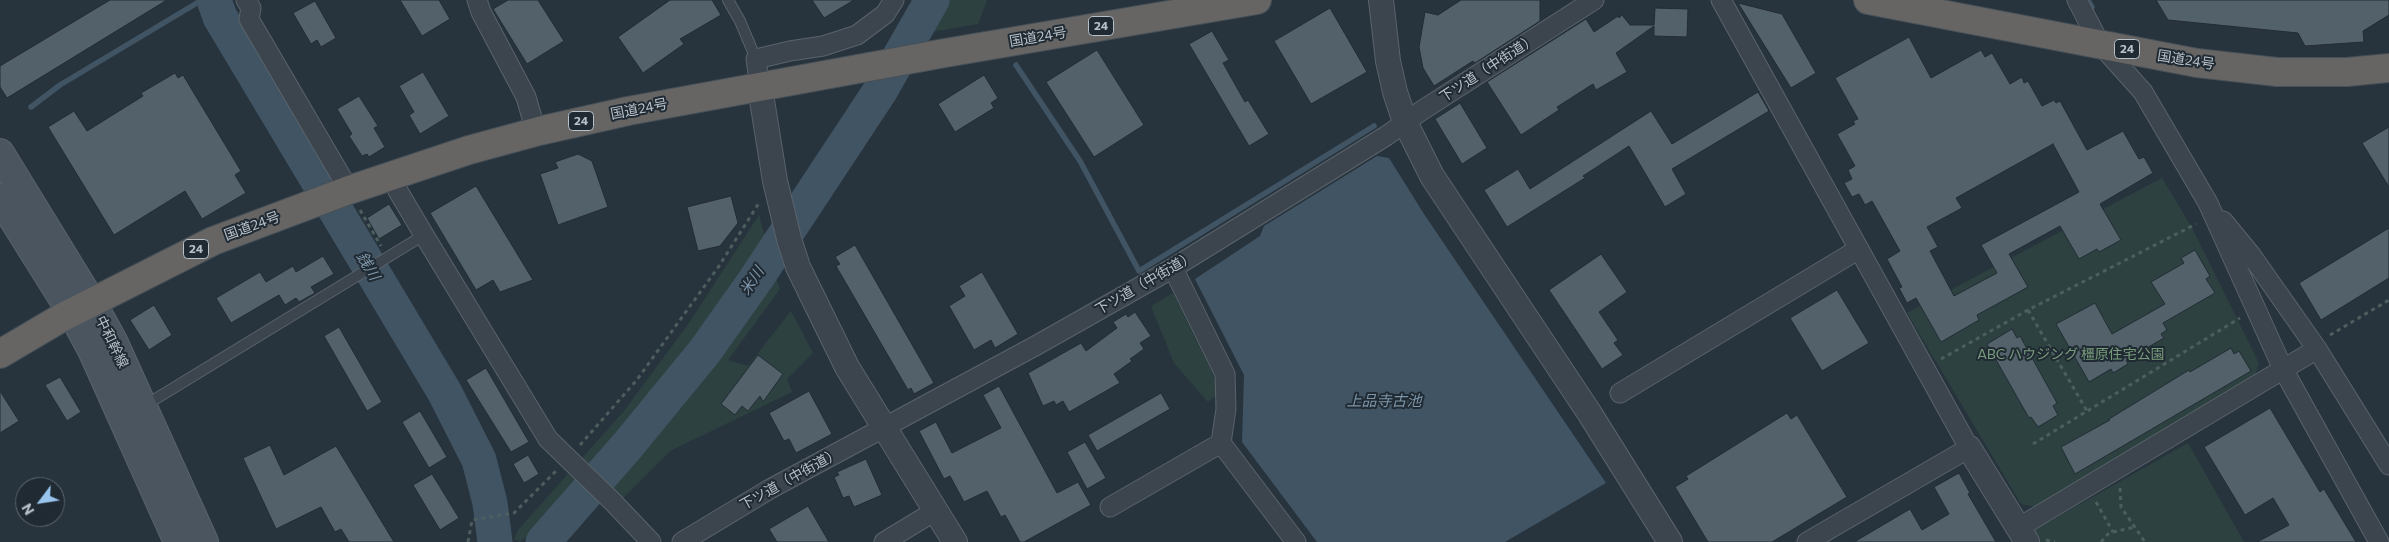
<!DOCTYPE html>
<meta charset="utf-8">
<style>
body{margin:0}
#map{position:relative;width:2389px;height:542px;overflow:hidden;background:#28343d;font-family:Commissioner,sans-serif}
canvas{display:block}
.north{position:absolute;left:15px;top:477px;width:50px;height:50px;box-sizing:border-box;background:#202a33;border:1px solid #5d666f;border-radius:50%;rotate:239deg;font-size:14px;font-weight:700;line-height:20px;text-align:center;color:#b8c0c8}
.north::after{content:'';display:block;margin:auto;width:18px;height:22px;background:#98c4ed;clip-path:polygon(50% 0,100% 100%,50% 72%,0 100%)}
</style>
<div id="map">
<canvas width="2389" height="542"></canvas>
<div class="north">N</div>
</div>
<script>
const ctx = document.querySelector('canvas').getContext('2d');
ctx.lineJoin = 'round';
function paint(path, color) { ctx.fillStyle = color; ctx.fill(path, 'evenodd'); }
const shape = rows => new Path2D(rows.map(r => 'M' + r).join(''));
function strokePath(path, color, width, dash) { ctx.strokeStyle = color; ctx.lineWidth = width; ctx.lineCap = dash ? 'butt' : 'round'; ctx.setLineDash(dash || []); ctx.stroke(path); }
function label(font, color, halo, rows, align = 'center') {
  ctx.font = font + ' Commissioner,"Noto Sans JP",sans-serif'; ctx.lineWidth = 4; ctx.setLineDash([]); ctx.textBaseline = 'middle'; ctx.strokeStyle = halo; ctx.fillStyle = color; for (const [text, x, y, turn = 0] of rows) {
    ctx.save(); ctx.translate(x, y); ctx.rotate((+turn || 0) * Math.PI / 180); ctx.textAlign = isNaN(turn) ? turn : align; if (halo) ctx.strokeText(text, 0, 0); ctx.fillText(text, 0, 0); ctx.restore();
  }
}
paint(shape([
 [944,0,987,0,978,24,925,33],
 [2162,178,2191,226,2259,363,2255,377,2035,507,2021,504,1907,313],
 [759,215,767,245,746,280,689,362,552,518,520,542,514,539,518,530,624,411,689,323],
 [774,274,780,289,728,360,748,366,791,311,813,353,787,379,792,392,670,451,622,499,608,485,694,387],
 [1173,293,1212,372,1219,393,1208,402,1174,363,1151,306],
 [2188,443,2244,542,2028,542,2024,536]
]), '#2d4240');
paint(shape([
 [1377,156,1389,158,1424,214,1606,483,1505,542,1317,542,1242,442,1244,375,1195,279,1260,236,1264,226]
]), '#405464');
strokePath(shape([
 [2088,0,2092,7],
 [1016,65,1080,161,1139,271,1374,126],
 [31,107,60,85,202,0]
]), '#405464', 5.5);
strokePath(shape([
 [214,0,220,17,445,393,479,460,490,503,495,542],
 [543,542,628,445,705,351,756,279,880,91,932,0]
]), '#405464', 35);
const building = shape([
 [110,0,167,0,7,98,0,87,0,66,110,0],
 [400,0,439,0,450,19,422,36,400,0],
 [508,0,538,0,564,41,527,64,493,9,508,0],
 [670,0,712,0,721,15,680,39,684,44,643,73,618,37,670,0],
 [812,0,854,0,824,18,812,0],
 [1461,0,1540,0,1540,21,1475,63,1473,61,1434,86,1423,68,1419,47,1425,12,1438,15,1461,0],
 [2156,0,2389,0,2389,15,2363,31,2364,42,2305,46,2298,33,2168,20,2156,0],
 [315,1,336,38,321,47,317,40,311,44,293,13,315,1],
 [1738,3,1782,14,1816,73,1791,88,1738,3],
 [1330,8,1367,72,1311,104,1274,41,1330,8],
 [1655,8,1688,9,1687,37,1654,36,1654,26,1616,53,1627,72,1596,90,1593,84,1557,107,1559,110,1521,135,1487,82,1586,19,1594,32,1618,16,1619,18,1622,15,1630,25,1654,25,1655,8],
 [1212,31,1229,60,1223,63,1245,102,1248,100,1269,134,1249,146,1189,44,1212,31],
 [1909,37,1931,78,1981,50,1985,57,1992,53,2010,84,2022,77,2024,83,2028,81,2042,106,2054,100,2056,103,2060,101,2087,150,2123,131,2139,159,2144,157,2153,173,2100,204,2121,240,2099,252,2097,249,2079,259,2060,226,2009,254,2028,287,1977,315,1979,320,1941,342,1916,298,1907,303,1899,288,1902,287,1887,259,1900,251,1872,201,1865,205,1859,194,1852,197,1844,183,1852,179,1848,170,1855,166,1837,134,1855,124,1853,121,1858,119,1835,78,1909,37],
 [2053,144,2079,192,1981,245,1997,273,1954,296,1930,251,1938,247,1927,227,1962,208,1956,198,2053,144],
 [1097,50,1144,125,1094,157,1046,82,1097,50],
 [423,72,449,116,420,134,409,115,414,112,399,86,423,72],
 [175,73,178,78,183,75,241,171,235,175,246,193,202,219,185,191,114,235,48,127,74,111,87,131,143,96,141,93,175,73],
 [984,75,998,98,991,103,994,108,955,132,938,104,984,75],
 [1758,92,1769,111,1672,169,1686,194,1665,207,1629,146,1583,176,1585,178,1507,227,1484,190,1518,169,1530,189,1651,111,1672,144,1758,92],
 [359,96,378,126,374,128,385,147,369,157,367,154,362,156,349,136,352,134,337,109,359,96],
 [1460,103,1487,148,1462,164,1435,119,1460,103],
 [2389,127,2389,187,2362,143,2389,127],
 [578,154,592,161,608,207,558,225,540,174,558,168,555,162,578,154],
 [476,186,533,280,500,292,493,280,476,290,430,213,476,186],
 [731,196,738,223,720,246,698,251,687,207,731,196],
 [389,204,402,225,379,239,367,218,389,204],
 [2389,228,2389,278,2321,320,2299,283,2389,228],
 [855,245,934,383,914,394,911,388,908,390,836,266,840,264,835,257,855,245],
 [2195,250,2210,276,2206,279,2215,293,2163,323,2167,330,2161,334,2164,338,2126,360,2128,364,2113,373,2111,369,2089,382,2056,324,2095,303,2112,334,2165,304,2151,282,2184,263,2181,258,2195,250],
 [1601,254,1627,292,1599,312,1618,340,1614,343,1623,355,1602,369,1549,290,1601,254],
 [323,256,334,274,311,287,315,293,299,302,296,298,285,305,279,295,231,323,216,298,260,272,266,282,293,266,296,272,323,256],
 [982,272,1018,334,995,348,991,340,974,350,949,306,965,296,959,286,982,272],
 [1837,290,1869,343,1822,371,1790,318,1837,290],
 [154,305,172,335,149,350,130,320,154,305],
 [1135,312,1151,336,1140,343,1144,349,1130,359,1132,361,1114,374,1120,383,1069,412,1063,401,1056,405,1054,401,1043,406,1028,373,1081,343,1086,351,1117,328,1113,322,1126,314,1128,317,1135,312],
 [339,327,382,402,367,411,324,336,339,327],
 [2012,329,2017,338,2020,336,2057,403,2053,406,2058,415,2038,427,2031,417,2029,418,1987,344,2012,329],
 [2231,348,2234,354,2239,351,2251,371,2075,474,2061,447,2110,420,2109,419,2189,370,2190,372,2231,348],
 [758,355,783,374,763,402,760,396,748,411,742,406,735,415,721,404,758,355],
 [486,368,529,442,511,452,466,380,486,368],
 [60,377,81,412,67,421,45,385,60,377],
 [999,386,1057,493,1078,482,1091,505,1024,542,1020,542,1005,515,1001,517,987,491,964,502,950,476,944,479,919,431,936,422,952,453,1001,428,983,395,999,386],
 [0,391,19,421,0,433,0,391],
 [809,391,832,434,796,453,789,439,784,441,769,413,809,391],
 [1161,393,1170,409,1097,451,1088,435,1161,393],
 [2270,408,2320,492,2324,489,2356,542,2257,542,2289,525,2273,498,2245,515,2204,447,2270,408],
 [420,411,447,457,429,468,402,422,420,411],
 [1787,413,1791,419,1797,415,1847,497,1772,542,1708,542,1675,487,1688,479,1686,476,1787,413],
 [1085,442,1106,478,1087,489,1067,452,1085,442],
 [270,445,284,475,336,446,394,542,349,542,341,529,335,532,321,507,276,529,243,458,270,445],
 [528,455,539,474,524,483,513,464,528,455],
 [866,459,882,495,854,507,849,496,843,498,834,477,839,475,837,472,866,459],
 [1959,473,1970,493,1968,494,1996,542,1854,542,1910,509,1922,530,1949,514,1934,487,1959,473],
 [432,474,459,518,440,530,413,485,432,474],
 [808,506,829,542,777,542,769,529,808,506]
]);
paint(building, '#53616a');
strokePath(building, '#222c35', 1);
const service = shape([
 [728,0,740,21,756,59],
 [144,406,424,235]
]);
const minor = shape([
 [246,0,251,8,249,19,349,190],
 [477,0,481,12,526,97,532,118,539,131],
 [1721,0,1969,448,1807,542],
 [2077,0,2100,44,2143,92,2208,203,2283,369,2379,542],
 [760,88,756,59,790,51,823,46,857,35,885,14,894,0],
 [394,177,398,191,424,235,548,439,613,502,651,542],
 [2223,221,2251,255,2317,349,2389,465],
 [1173,268,1225,374,1226,409,1221,443,1296,542],
 [1620,393,1859,249],
 [1110,507,1221,443],
 [2018,528,2317,349],
 [682,542,770,489,1037,345,1173,268,1386,136,1421,111,1594,0],
 [884,542,935,511]
]);
const tertiary = shape([
 [1381,0,1388,61,1395,92,1405,122,1432,176,1590,414,1670,542],
 [760,88,775,181,789,239,798,267,847,367,955,542],
 [1969,448,2027,542]
]);
const secondary = shape([
 [0,153,92,303,113,341,204,542],
 [0,198,72,313,92,350,178,542]
]);
const trunk = shape([
 [1868,0,2197,63,2277,72,2347,72,2389,68],
 [0,354,61,318,213,241,349,190,469,150,539,131,628,111,945,53,1257,0]
]);
strokePath(service, '#5a636b', 12);
strokePath(minor, '#5a636b', 21);
strokePath(tertiary, '#5a636b', 26);
strokePath(secondary, '#5a636b', 30);
strokePath(trunk, '#465058', 30);
strokePath(shape([
 [360,210,381,246],
 [2028,310,2087,411],
 [2330,335,2389,300],
 [1941,359,2028,310,2196,224],
 [2033,444,2240,318],
 [580,445,636,381,719,266,759,203],
 [2120,488,2121,507,2145,542],
 [2096,502,2113,532],
 [2046,540,2055,542],
 [468,542,472,520,514,513,556,471],
 [2101,542,2109,533,2135,527]
]), '#4c5e5e', 3, [4, 4]);
strokePath(service, '#3c454e', 10);
strokePath(minor, '#3c454e', 19);
strokePath(tertiary, '#3c454e', 24);
strokePath(secondary, '#4a5560', 28);
strokePath(trunk, '#666564', 28);
for (const [x, y, w] of [
 [1101,26,25],
 [2127,49,25],
 [581,121,25],
 [196,249,25]
]) { const box = new Path2D(); box.roundRect(x - w / 2, y - 9.5, w, 19, 4); ctx.fillStyle = '#202a33'; ctx.fill(box); strokePath(box, '#b8c0c8', 1); }
label('bold 12px', '#b8c0c8', null, [
 ["24",1101,26],
 ["24",2127,49],
 ["24",581,121],
 ["24",196,249]
]);
label('14px', '#b8c0c8', '#202a33', [
 ["国道24号",1038,37,-10],
 ["国道24号",2186,60,9],
 ["下ツ道（中街道）",1488,68,-33],
 ["国道24号",639,109,-11],
 ["国道24号",252,226,-20],
 ["下ツ道（中街道）",1145,283,-30],
 ["中和幹線",112,342,64],
 ["下ツ道（中街道）",790,479,-29]
]);
label('14px', '#799c7c', '#202a33', [
 ["ABC ハウジング 橿原住宅公園",2071,354]
]);
label('italic 15px', '#7c95a8', '#202a33', [
 ["銭川",368,266,59],
 ["米川",752,281,-56],
 ["上品寺古池",1384,401]
]);
</script>
